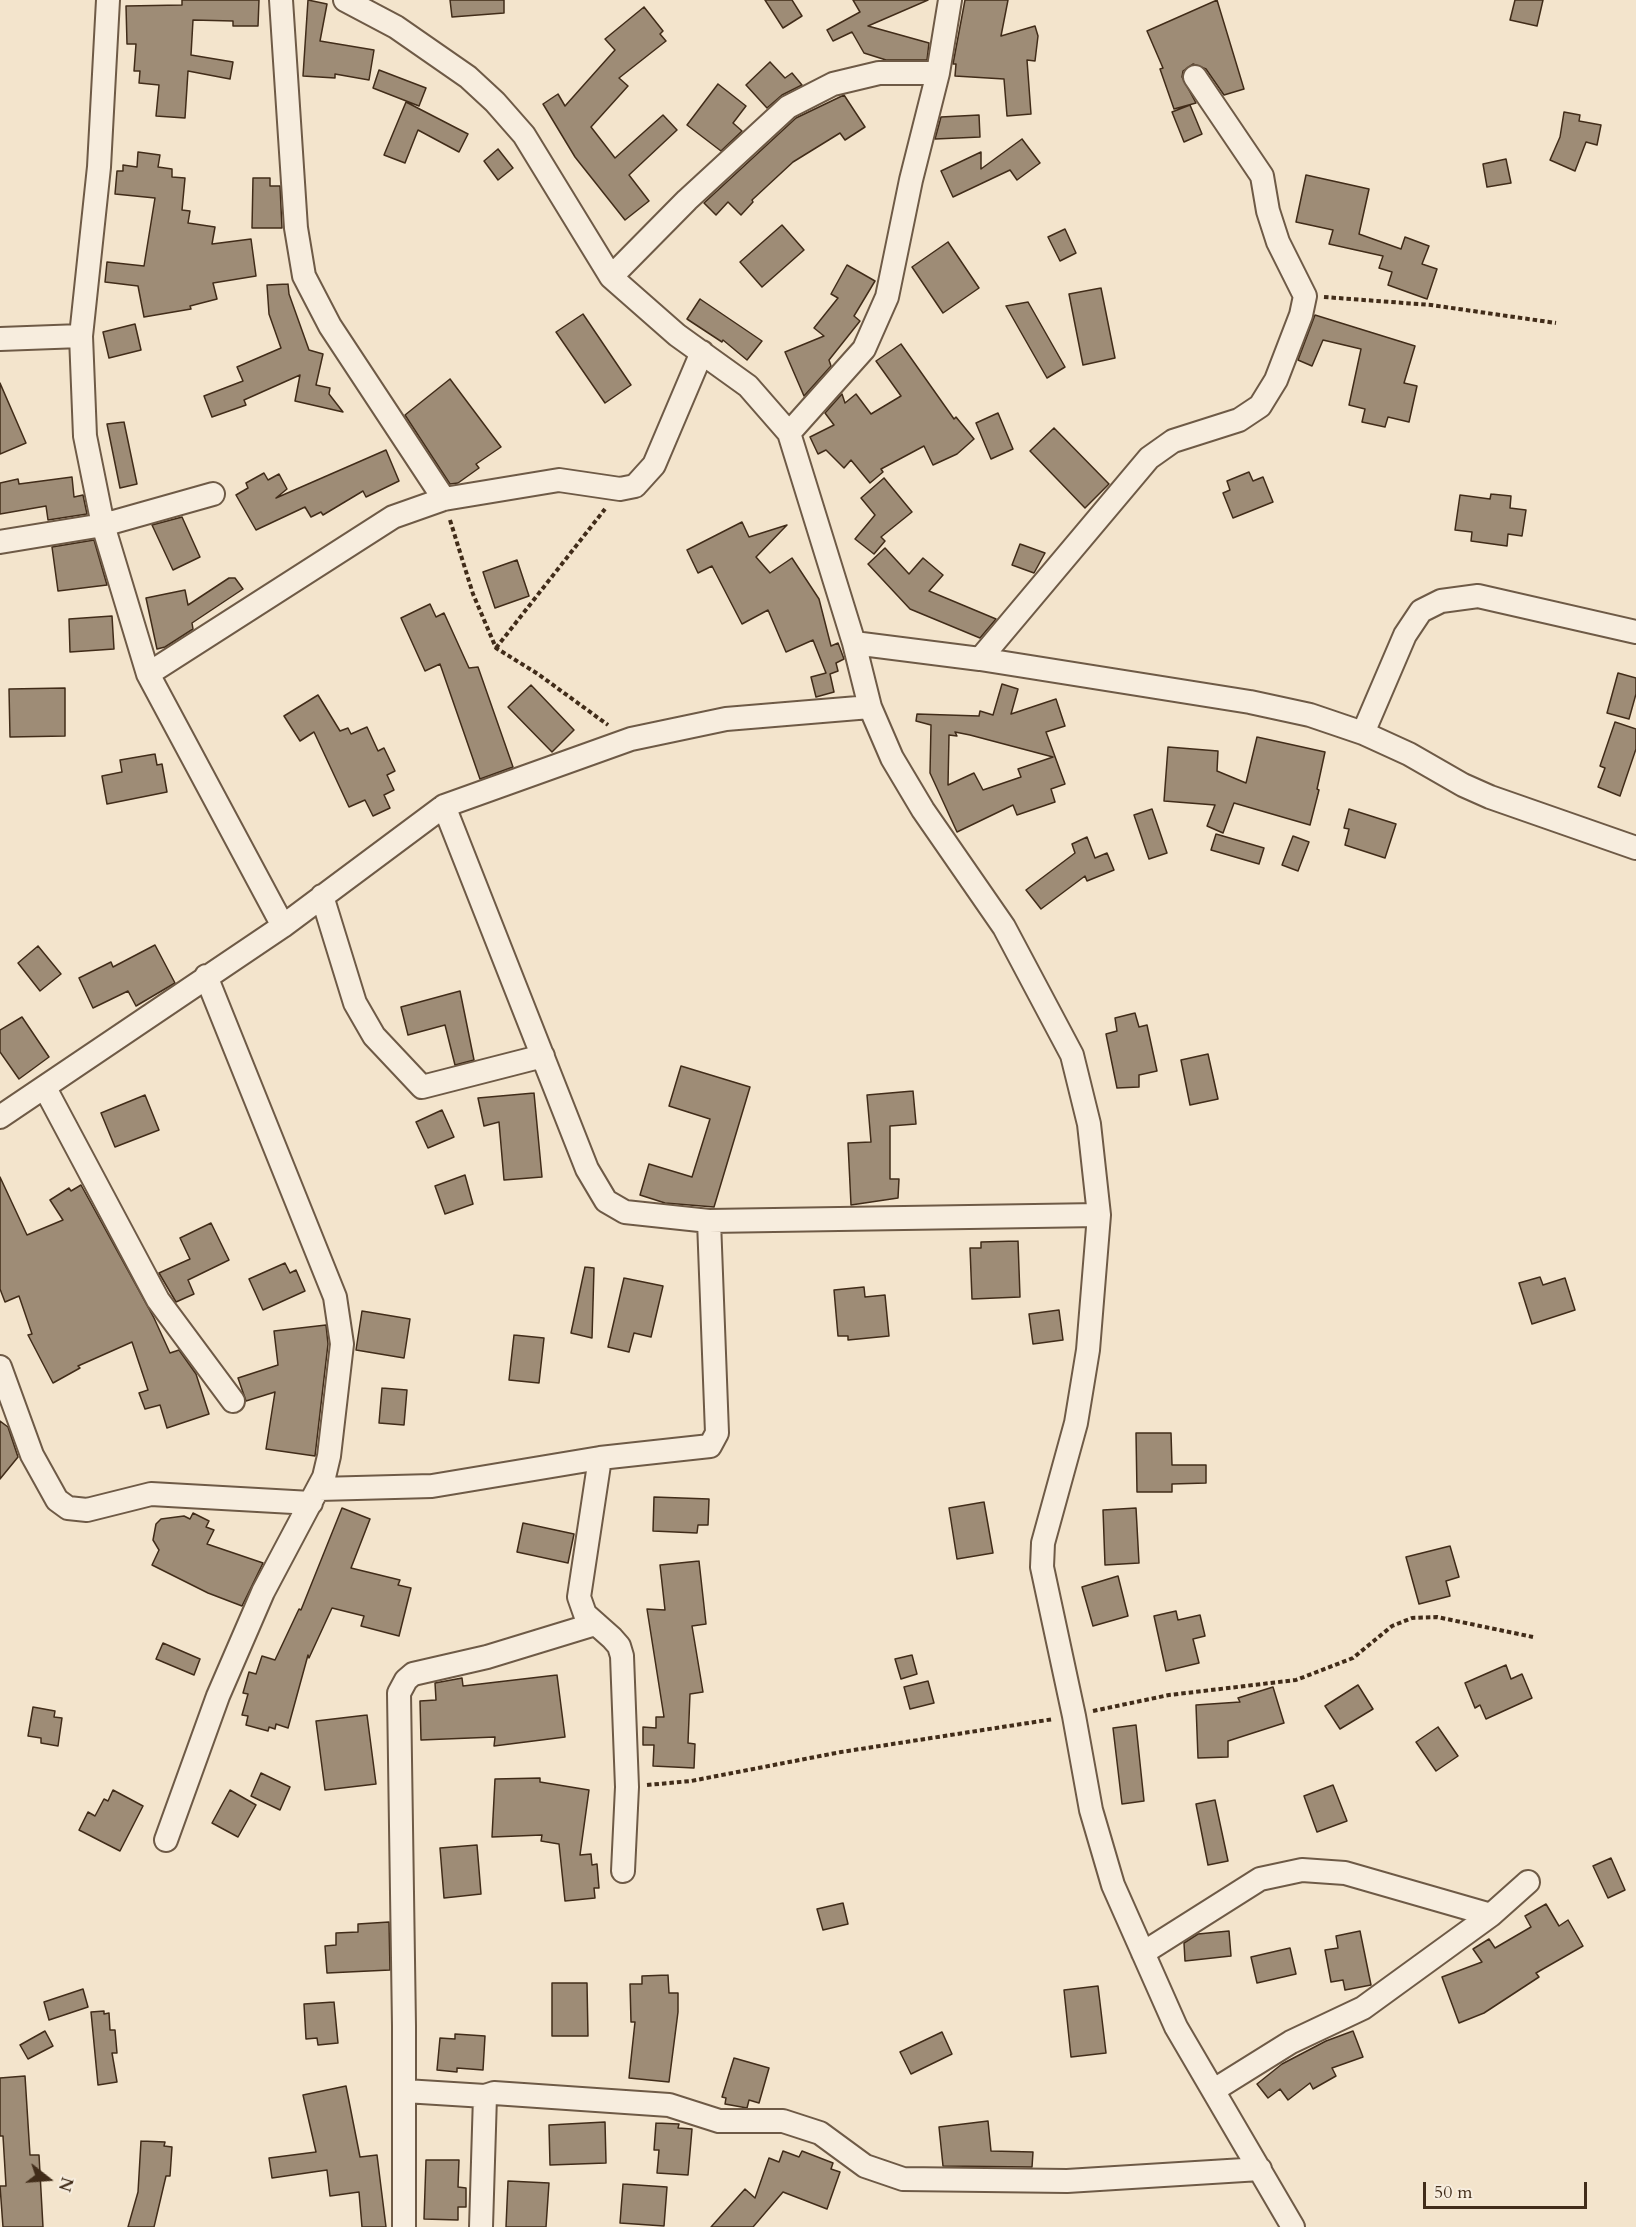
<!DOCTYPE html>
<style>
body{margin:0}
#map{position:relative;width:1636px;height:2227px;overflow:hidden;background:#f3e4cc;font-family:Cardo,serif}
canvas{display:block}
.north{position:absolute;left:18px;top:2149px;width:60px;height:60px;-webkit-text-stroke:4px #f7edde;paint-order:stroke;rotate:107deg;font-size:16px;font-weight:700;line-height:24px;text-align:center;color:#412c19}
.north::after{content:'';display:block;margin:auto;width:21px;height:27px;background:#412c19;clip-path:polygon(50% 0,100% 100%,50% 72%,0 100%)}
.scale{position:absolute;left:1423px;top:2182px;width:164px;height:27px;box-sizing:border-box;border:3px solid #412c19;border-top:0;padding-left:8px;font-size:18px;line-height:21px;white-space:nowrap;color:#412c19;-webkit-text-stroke:4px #f7edde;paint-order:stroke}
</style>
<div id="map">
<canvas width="1636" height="2227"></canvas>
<div class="north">N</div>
<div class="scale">50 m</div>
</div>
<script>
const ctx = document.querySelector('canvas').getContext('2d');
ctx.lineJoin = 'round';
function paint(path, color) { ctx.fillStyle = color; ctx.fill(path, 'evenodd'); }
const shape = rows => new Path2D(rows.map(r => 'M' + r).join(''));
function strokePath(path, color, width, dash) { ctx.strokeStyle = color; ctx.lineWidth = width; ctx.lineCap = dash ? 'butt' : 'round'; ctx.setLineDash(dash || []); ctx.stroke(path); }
const building = shape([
 [182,0,259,0,258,26,233,26,233,21,193,20,191,55,233,62,230,79,188,71,185,118,156,116,159,85,139,83,140,71,134,71,136,44,127,44,126,6,182,5,182,0],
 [308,0,327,4,320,41,374,50,369,80,335,74,335,78,303,76,308,0],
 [450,0,504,0,504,13,452,17,450,0],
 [765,0,792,0,802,16,783,28,765,0],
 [853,0,928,0,868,26,929,43,927,60,886,60,864,53,852,32,833,41,827,30,860,12,853,0],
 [965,0,1008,0,1001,36,1035,26,1038,36,1035,61,1027,60,1031,114,1007,116,1004,79,955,76,956,64,953,64,965,0],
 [1217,0,1244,89,1224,95,1206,69,1193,64,1183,71,1182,77,1196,103,1174,109,1160,69,1163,68,1147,31,1217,0],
 [1515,0,1543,0,1537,26,1510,20,1515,0],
 [644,7,663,31,660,34,666,41,619,78,628,86,591,127,615,158,663,115,677,130,629,175,649,201,625,220,575,157,543,104,558,94,565,106,615,50,605,39,644,7],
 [770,62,785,78,792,73,802,85,782,95,767,108,746,85,770,62],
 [379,70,426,88,419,106,373,88,379,70],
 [718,84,746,106,733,123,742,131,721,151,687,125,718,84],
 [844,95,865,127,845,140,840,133,793,162,752,200,753,202,741,215,728,202,716,215,704,203,796,118,844,95],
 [406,102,468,134,459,152,418,130,405,163,384,155,406,102],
 [1190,105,1202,134,1184,142,1172,112,1190,105],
 [1564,112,1580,115,1579,121,1601,125,1597,145,1586,142,1575,171,1550,160,1560,137,1564,112],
 [979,115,980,137,935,139,941,117,979,115],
 [1022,139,1040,163,1017,180,1010,170,953,197,941,171,981,152,981,169,1022,139],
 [498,149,513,168,498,180,484,161,498,149],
 [138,152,160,155,158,167,172,169,172,177,185,178,182,210,190,211,188,223,215,227,212,244,251,239,256,276,213,283,217,299,190,306,191,309,144,317,138,286,105,282,107,262,144,266,155,198,115,194,117,171,123,171,123,165,137,167,138,152],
 [1506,159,1511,183,1487,187,1483,164,1506,159],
 [1306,175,1369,189,1359,234,1401,249,1405,237,1429,246,1422,264,1437,269,1427,299,1388,285,1392,272,1379,268,1383,256,1329,244,1333,230,1296,222,1306,175],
 [253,178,270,178,270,186,280,186,282,228,252,228,253,178],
 [782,225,804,250,762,287,740,262,782,225],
 [1065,229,1076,253,1060,261,1048,237,1065,229],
 [948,242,979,288,943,313,912,267,948,242],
 [847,265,875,281,854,316,860,321,829,360,831,366,804,396,785,352,824,336,814,328,838,298,831,294,847,265],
 [288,284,289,294,309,350,323,354,316,385,330,388,329,394,343,412,295,401,300,375,244,400,246,405,212,417,204,396,243,381,237,367,281,348,269,314,267,285,288,284],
 [1101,288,1115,358,1083,365,1069,294,1101,288],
 [700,299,762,341,747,360,723,340,722,342,687,319,700,299],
 [1028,302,1065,367,1047,378,1006,306,1028,302],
 [583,314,631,385,605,403,556,332,583,314],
 [1315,315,1415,346,1404,383,1417,386,1409,422,1388,417,1385,427,1362,422,1365,409,1349,405,1361,349,1323,340,1312,366,1298,360,1315,315],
 [135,324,141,350,109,358,103,332,135,324],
 [901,344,954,419,956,417,974,439,957,454,933,465,924,446,881,469,883,472,870,483,851,460,844,468,826,450,818,454,810,437,834,425,825,413,842,394,845,403,856,394,871,414,901,396,876,361,901,344],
 [450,379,501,447,476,464,479,468,458,483,450,484,405,415,450,379],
 [0,383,26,443,0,454,0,383],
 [998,413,1013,449,991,459,976,423,998,413],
 [124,422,137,484,120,488,107,424,124,422],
 [1054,428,1109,484,1085,508,1030,451,1054,428],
 [386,450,399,481,366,497,363,491,323,515,321,512,311,517,305,507,256,530,236,495,248,488,246,483,264,473,268,480,279,474,287,489,276,498,386,450],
 [1249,472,1253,481,1263,477,1273,502,1233,518,1223,493,1230,490,1227,481,1249,472],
 [72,477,74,497,83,495,87,514,48,520,46,506,0,514,0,483,18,479,19,484,72,477],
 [884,478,912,512,881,537,885,541,874,554,855,539,875,515,861,498,884,478],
 [1491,494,1511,496,1510,508,1526,510,1522,536,1508,534,1507,546,1471,541,1472,532,1455,530,1460,495,1490,499,1491,494],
 [182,517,200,557,173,570,152,525,182,517],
 [742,522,749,537,787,525,756,557,770,573,792,558,819,599,831,646,838,643,844,659,836,663,838,671,830,674,834,692,816,697,811,677,826,673,813,640,786,652,768,610,742,624,712,566,698,573,687,550,742,522],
 [94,540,107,585,58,591,52,547,94,540],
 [1020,544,1045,553,1034,573,1012,565,1020,544],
 [885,548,909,574,923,558,943,575,929,591,996,619,980,638,910,609,868,564,885,548],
 [517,560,529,596,495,608,483,572,517,560],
 [229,578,235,578,243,589,192,623,193,629,165,647,157,649,146,598,185,590,188,605,229,578],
 [430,604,436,617,444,613,469,668,478,667,513,767,480,779,440,664,425,671,401,618,430,604],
 [112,616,114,649,70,652,69,619,112,616],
 [1618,673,1636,678,1636,694,1629,719,1607,713,1618,673],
 [1002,684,1018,689,1011,714,1056,699,1065,726,1046,732,1065,784,1051,789,1055,802,1017,815,1013,805,957,832,930,773,931,725,916,721,917,714,979,716,980,711,993,715,1002,684],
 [955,732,970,735,1053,757,1018,769,1021,777,983,790,974,773,948,785,949,735,957,736,955,732],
 [531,685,574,730,552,752,508,707,531,685],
 [65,688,65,736,10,737,9,689,65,688],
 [318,695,340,731,348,728,351,734,367,727,378,751,384,748,395,771,387,775,394,790,384,795,390,808,373,816,365,800,349,807,314,732,300,741,284,716,318,695],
 [1615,722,1636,729,1636,749,1620,796,1598,787,1605,768,1600,766,1615,722],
 [1257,737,1325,752,1317,789,1319,790,1310,825,1234,803,1223,833,1207,826,1215,805,1164,801,1168,747,1218,751,1217,771,1246,783,1257,737],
 [155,754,157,765,162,764,167,792,107,804,102,776,122,772,120,760,155,754],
 [1152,809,1167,853,1149,859,1134,815,1152,809],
 [1349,809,1396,824,1385,858,1345,845,1349,829,1344,828,1349,809],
 [1216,834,1264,848,1259,864,1211,850,1216,834],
 [1293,836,1309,842,1298,871,1282,865,1293,836],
 [1087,837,1095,858,1107,853,1114,870,1087,881,1085,876,1041,909,1026,890,1075,853,1072,844,1087,837],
 [155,945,175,983,136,1006,128,991,93,1008,79,978,111,962,113,967,155,945],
 [38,946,61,974,40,991,18,963,38,946],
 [460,991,474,1060,455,1065,445,1025,408,1035,401,1007,460,991],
 [1135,1013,1139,1027,1147,1025,1157,1071,1139,1075,1139,1087,1117,1088,1106,1034,1117,1031,1115,1018,1135,1013],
 [22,1017,49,1057,19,1079,0,1052,0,1030,22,1017],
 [1208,1054,1218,1099,1190,1105,1181,1060,1208,1054],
 [681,1066,750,1087,714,1207,665,1203,640,1195,649,1164,692,1177,710,1119,669,1106,681,1066],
 [913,1091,916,1124,890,1126,890,1179,899,1179,898,1198,851,1205,848,1143,871,1142,867,1095,913,1091],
 [534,1093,542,1177,504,1180,499,1122,484,1126,478,1098,534,1093],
 [145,1095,159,1130,115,1147,101,1113,145,1095],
 [442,1110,454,1137,428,1148,416,1122,442,1110],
 [465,1175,473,1204,445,1214,435,1186,465,1175],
 [0,1177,27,1235,63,1220,50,1200,69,1188,71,1191,81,1185,154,1318,170,1353,179,1350,196,1374,209,1414,167,1428,160,1405,145,1409,139,1393,148,1390,132,1342,78,1366,80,1368,53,1383,28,1335,32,1334,19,1296,5,1302,0,1289,0,1177],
 [211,1223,229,1260,188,1280,194,1294,176,1302,159,1273,190,1259,180,1238,211,1223],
 [1018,1241,1020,1297,972,1299,970,1248,981,1248,981,1242,1018,1241],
 [285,1263,290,1273,296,1270,305,1291,263,1310,249,1279,285,1263],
 [585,1267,594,1268,592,1338,571,1333,585,1267],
 [1540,1277,1543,1285,1565,1278,1575,1310,1532,1324,1519,1283,1540,1277],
 [624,1278,663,1286,651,1337,634,1333,629,1352,608,1347,624,1278],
 [864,1287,865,1297,885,1295,889,1336,848,1340,848,1336,838,1336,834,1290,864,1287],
 [1059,1310,1063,1340,1033,1344,1029,1314,1059,1310],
 [362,1311,410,1319,404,1358,356,1350,362,1311],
 [326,1325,328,1344,315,1456,266,1449,275,1392,246,1401,238,1378,278,1365,274,1331,326,1325],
 [514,1335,544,1338,539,1383,509,1380,514,1335],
 [382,1388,407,1390,404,1425,379,1423,382,1388],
 [0,1421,8,1427,18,1457,0,1479,0,1421],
 [1136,1433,1171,1433,1172,1465,1206,1465,1206,1483,1172,1484,1172,1492,1137,1492,1136,1433],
 [654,1497,709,1499,708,1525,698,1525,697,1533,653,1531,654,1497],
 [984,1502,993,1553,957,1559,949,1508,984,1502],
 [342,1508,370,1519,351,1568,400,1580,398,1585,411,1588,399,1636,361,1626,364,1616,332,1608,309,1658,308,1655,288,1728,276,1724,275,1729,269,1727,268,1731,246,1725,248,1716,242,1715,248,1694,243,1693,249,1672,256,1674,262,1656,275,1660,299,1609,301,1610,342,1508],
 [1136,1508,1139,1563,1105,1565,1103,1510,1136,1508],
 [193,1513,209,1521,206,1527,214,1530,207,1544,263,1563,242,1606,208,1593,152,1565,159,1550,153,1540,156,1524,161,1519,184,1516,190,1519,193,1513],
 [523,1523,574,1534,568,1563,517,1552,523,1523],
 [1450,1546,1459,1577,1446,1581,1450,1596,1419,1604,1406,1557,1450,1546],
 [699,1561,706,1624,692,1626,703,1692,690,1694,688,1743,695,1744,694,1768,653,1766,654,1745,643,1745,643,1727,656,1728,656,1717,664,1717,647,1609,665,1610,660,1565,699,1561],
 [1118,1576,1128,1616,1093,1626,1082,1587,1118,1576],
 [1176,1611,1178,1620,1200,1615,1205,1636,1193,1639,1199,1663,1166,1671,1154,1616,1176,1611],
 [163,1643,200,1659,194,1675,156,1659,163,1643],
 [912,1655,917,1674,901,1679,895,1659,912,1655],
 [1506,1665,1511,1679,1522,1674,1532,1698,1486,1719,1480,1705,1475,1708,1465,1683,1506,1665],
 [557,1675,565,1737,494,1746,495,1737,421,1740,420,1701,436,1700,435,1683,462,1678,463,1686,557,1675],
 [928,1681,934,1703,910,1709,904,1687,928,1681],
 [1358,1685,1373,1709,1340,1729,1325,1706,1358,1685],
 [1273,1687,1284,1723,1228,1741,1228,1757,1198,1758,1196,1705,1240,1702,1238,1698,1273,1687],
 [33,1707,55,1711,54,1717,62,1718,58,1746,41,1743,41,1738,28,1736,33,1707],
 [367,1715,376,1784,325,1790,316,1721,367,1715],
 [1136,1725,1144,1801,1122,1804,1113,1728,1136,1725],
 [1438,1727,1458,1756,1436,1771,1416,1742,1438,1727],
 [261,1773,290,1787,280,1810,251,1796,261,1773],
 [540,1778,540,1782,589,1790,580,1855,591,1854,592,1865,597,1864,599,1888,594,1888,595,1898,565,1901,559,1844,541,1841,542,1835,492,1837,495,1779,540,1778],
 [1333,1785,1347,1821,1317,1832,1304,1796,1333,1785],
 [113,1790,143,1806,120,1851,79,1830,88,1812,95,1816,104,1799,108,1801,113,1790],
 [230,1790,256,1805,238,1837,212,1823,230,1790],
 [1215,1800,1228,1861,1208,1865,1196,1804,1215,1800],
 [477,1845,481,1894,444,1898,440,1848,477,1845],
 [1611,1858,1625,1890,1608,1898,1593,1866,1611,1858],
 [843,1903,848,1924,823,1930,817,1909,843,1903],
 [1546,1904,1559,1926,1568,1920,1583,1946,1536,1973,1539,1977,1484,2013,1459,2023,1442,1977,1482,1962,1473,1949,1489,1939,1495,1948,1531,1927,1525,1916,1546,1904],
 [389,1922,390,1970,327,1973,325,1946,336,1945,336,1933,358,1932,358,1924,389,1922],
 [1229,1931,1231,1956,1185,1961,1184,1943,1198,1934,1229,1931],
 [1360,1931,1371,1985,1345,1990,1343,1980,1331,1982,1325,1950,1338,1948,1336,1936,1360,1931],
 [1290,1948,1296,1974,1257,1983,1251,1957,1290,1948],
 [668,1975,669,1993,678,1993,678,2012,669,2082,629,2078,635,2022,631,2022,630,1984,642,1984,642,1976,668,1975],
 [552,1983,587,1983,588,2036,552,2036,552,1983],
 [1098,1986,1106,2053,1071,2057,1064,1990,1098,1986],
 [83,1989,88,2007,49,2020,44,2002,83,1989],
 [334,2002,338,2043,318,2045,317,2038,306,2039,304,2004,334,2002],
 [104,2011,104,2014,109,2013,110,2030,115,2030,117,2053,112,2053,117,2082,98,2085,91,2012,104,2011],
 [45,2031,53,2046,28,2059,20,2045,45,2031],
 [1353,2031,1363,2057,1332,2068,1336,2076,1313,2089,1310,2083,1288,2100,1280,2089,1268,2098,1257,2084,1282,2064,1326,2041,1353,2031],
 [942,2032,952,2054,911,2074,900,2052,942,2032],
 [455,2034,485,2036,483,2070,457,2068,457,2072,437,2070,440,2038,455,2039,455,2034],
 [734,2058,769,2068,759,2103,749,2100,747,2108,725,2104,726,2098,722,2097,734,2058],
 [25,2076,30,2155,39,2155,43,2227,3,2227,0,2186,6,2186,3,2136,0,2136,0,2078,25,2076],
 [346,2086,360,2157,377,2155,386,2227,362,2227,359,2192,330,2196,327,2170,272,2178,269,2158,316,2152,303,2095,346,2086],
 [988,2121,991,2151,1033,2152,1032,2167,943,2166,939,2127,988,2121],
 [605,2122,606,2163,550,2165,549,2125,605,2122],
 [656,2123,679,2124,678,2128,692,2129,688,2175,657,2173,659,2150,654,2150,656,2123],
 [141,2141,165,2142,164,2146,172,2147,170,2176,166,2176,154,2227,128,2227,138,2192,141,2141],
 [783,2151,799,2157,802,2151,833,2163,831,2169,840,2172,827,2209,783,2192,753,2227,711,2227,745,2189,755,2198,769,2158,779,2162,783,2151],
 [426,2160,459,2160,458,2187,466,2188,466,2207,458,2207,458,2220,424,2219,426,2160],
 [508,2181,549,2183,546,2227,506,2227,508,2181],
 [623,2184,667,2187,664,2226,620,2223,623,2184]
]);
paint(building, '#9e8c76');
strokePath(building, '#412c19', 1.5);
const minor = shape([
 [108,0,99,167,81,336,85,436,103,525,148,674,283,926],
 [281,0,296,228,304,276,330,326,444,499],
 [345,0,396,27,468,77,495,102,524,135,611,277,677,335,748,386,789,433,854,643,870,707,892,758,923,810,1004,927,1072,1055,1089,1124,1099,1215,1088,1350,1076,1423,1043,1543,1042,1567,1074,1716,1091,1810,1113,1885,1176,2027,1293,2227],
 [611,277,687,200,788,107,833,84,879,73,938,73],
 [0,339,81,336],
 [789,433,864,349,887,297,911,180,938,73,950,0],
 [0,542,103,525,213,494],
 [854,643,980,659,1250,702,1310,715,1363,733,1409,754,1463,785,1490,797,1636,848],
 [980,659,1149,458,1173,441,1239,420,1260,406,1276,380,1301,315,1305,296,1278,242,1268,211,1262,176,1195,77],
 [148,674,393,517,444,499,559,480,620,489,635,486,654,465,702,352],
 [1363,733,1405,635,1421,611,1441,601,1478,596,1636,632],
 [444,806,587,1169,606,1201,625,1212,709,1221,1099,1215],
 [322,896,355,1003,374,1036,422,1087,543,1056],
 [45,1088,158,1300,233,1401],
 [0,1117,283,926,444,806,631,739,726,719,870,707],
 [0,1367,32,1455,57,1500,68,1508,87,1510,151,1494,311,1503],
 [600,1458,579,1597,585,1614,612,1638,619,1646,622,1656,627,1787,623,1871],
 [319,1489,432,1486,600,1458,710,1446,717,1433,709,1221],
 [166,1840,218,1696,263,1592,324,1477,329,1456,342,1344,335,1297,206,976],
 [1143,1953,1260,1879,1302,1870,1345,1873,1491,1915],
 [1214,2090,1291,2042,1363,2008,1491,1915,1528,1882],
 [405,2091,485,2096,494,2093,669,2105,719,2121,783,2121,820,2133,865,2166,903,2179,1067,2181,1260,2169],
 [404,2227,404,2026,399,1693,406,1680,413,1674,487,1657,595,1624],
 [481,2227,485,2096]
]);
strokePath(minor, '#6e5a46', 26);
strokePath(shape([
 [1324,297,1431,305,1556,323],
 [450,520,473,594,496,648,538,674,608,725],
 [496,648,605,509],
 [1093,1711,1169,1695,1296,1680,1353,1658,1392,1626,1412,1618,1437,1617,1533,1637],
 [647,1785,691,1781,841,1752,1054,1719]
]), '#412c19', 4, [4.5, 3]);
strokePath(minor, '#f7edde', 22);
</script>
